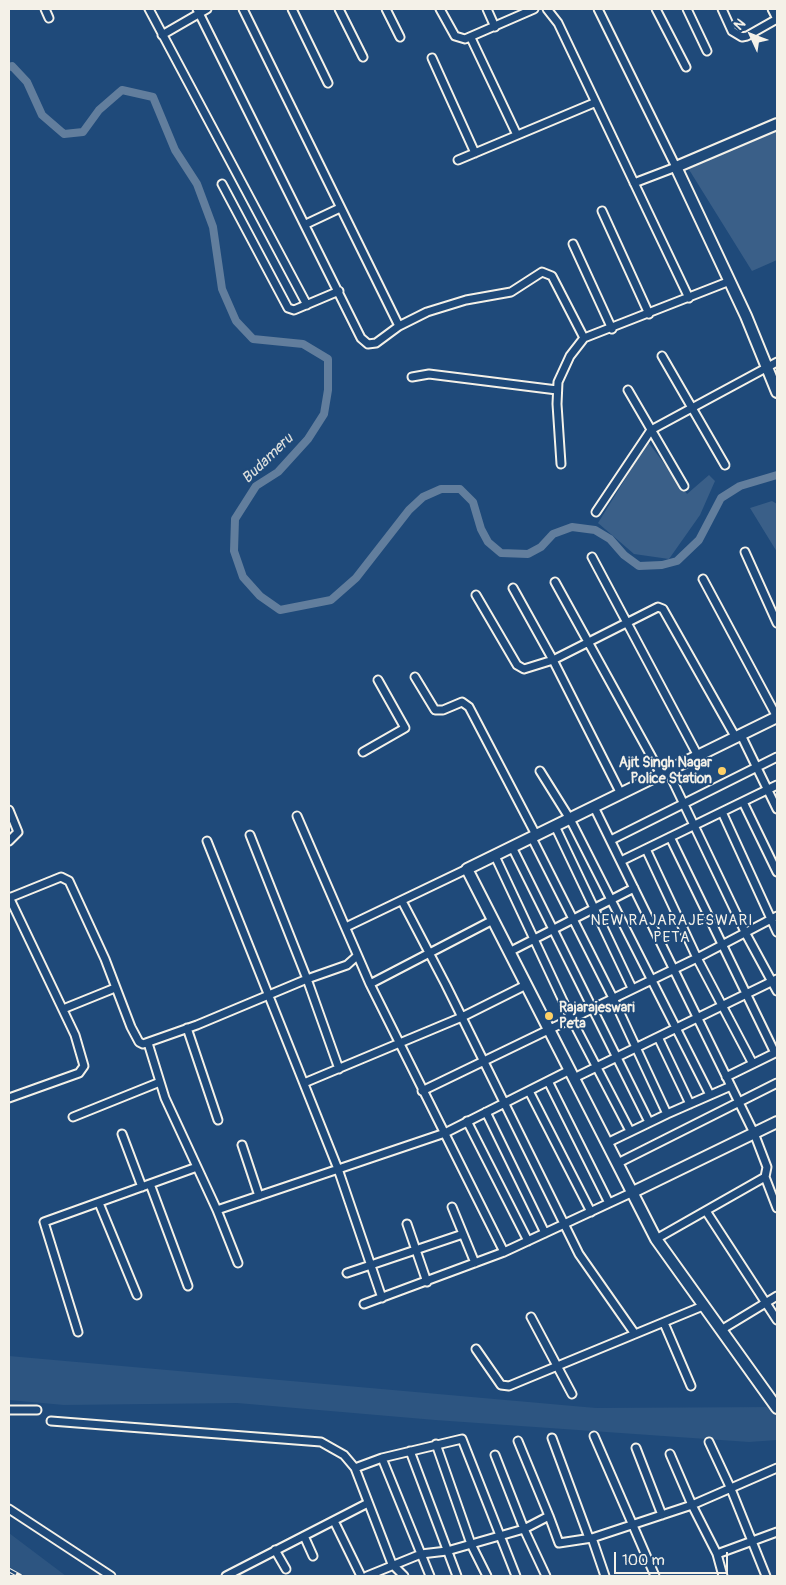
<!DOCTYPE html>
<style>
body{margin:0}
#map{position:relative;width:786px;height:1585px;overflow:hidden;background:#1f4a7a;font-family:Pangolin,sans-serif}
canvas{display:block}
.frame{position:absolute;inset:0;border:10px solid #f4f1e8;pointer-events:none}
.north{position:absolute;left:726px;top:10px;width:50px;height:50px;-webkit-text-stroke:4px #1f4a7a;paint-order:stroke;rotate:313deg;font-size:14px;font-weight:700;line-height:20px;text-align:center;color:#f4f1e8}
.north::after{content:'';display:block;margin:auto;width:18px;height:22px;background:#f4f1e8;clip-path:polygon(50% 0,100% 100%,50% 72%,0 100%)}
.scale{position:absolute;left:614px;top:1552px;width:114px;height:22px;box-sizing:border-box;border:2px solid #f4f1e8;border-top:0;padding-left:6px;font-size:15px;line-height:18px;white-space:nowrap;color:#f4f1e8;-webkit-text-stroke:4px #1f4a7a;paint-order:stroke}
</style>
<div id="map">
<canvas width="786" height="1585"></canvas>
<div class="frame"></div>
<div class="north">N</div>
<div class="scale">100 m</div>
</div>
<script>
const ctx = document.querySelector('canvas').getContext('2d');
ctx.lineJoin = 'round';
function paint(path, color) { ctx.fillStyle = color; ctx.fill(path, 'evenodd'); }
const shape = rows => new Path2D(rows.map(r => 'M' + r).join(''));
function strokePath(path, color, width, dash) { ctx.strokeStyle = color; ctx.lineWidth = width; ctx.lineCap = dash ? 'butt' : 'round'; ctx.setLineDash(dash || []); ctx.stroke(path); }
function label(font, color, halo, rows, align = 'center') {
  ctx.font = font + ' Pangolin,sans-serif'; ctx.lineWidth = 4; ctx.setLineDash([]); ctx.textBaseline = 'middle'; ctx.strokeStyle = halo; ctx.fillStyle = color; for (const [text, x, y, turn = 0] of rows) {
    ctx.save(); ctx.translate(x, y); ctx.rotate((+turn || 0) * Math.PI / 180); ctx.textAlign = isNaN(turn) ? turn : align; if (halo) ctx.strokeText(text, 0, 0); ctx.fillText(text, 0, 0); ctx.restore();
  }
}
paint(shape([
 [9,1356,596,1408,777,1407,777,1440,749,1442,435,1420,237,1403,64,1405,9,1400],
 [9,1533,66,1576,9,1576]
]), '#2d5581');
paint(shape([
 [777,130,777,260,752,271,688,168],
 [648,442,687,494,709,475,715,481,700,515,669,559,634,554,598,523],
 [772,501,777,504,777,552,750,508]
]), '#3a5f88');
strokePath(shape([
 [9,67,12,66,27,82,42,115,64,134,83,132,99,110,122,90,153,97,175,150,197,184,213,227,222,289,236,321,253,339,303,344,328,359,328,390,324,414,308,439,278,472,256,486,235,519,234,551,243,577,260,596,280,610,331,600,356,578,409,510,423,497,441,489,460,489,473,502,481,529,488,542,501,553,528,554,541,547,553,534,572,527,595,530,610,539,624,555,639,566,662,565,677,561,699,540,721,498,740,486,777,475]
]), '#627e9d', 8);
const street = shape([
 [45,9,49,18],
 [149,9,307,305],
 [197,9,361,338,368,344,376,343,399,326,427,312,466,300,511,292,542,272,552,276,584,338,730,281],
 [243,9,399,326],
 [292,9,328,83],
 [339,9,363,57],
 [386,9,400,37],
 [440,9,455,36,465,39,534,9],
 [487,9,495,27],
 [547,9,558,23,689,298],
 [598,9,676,167,634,183],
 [656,9,686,67],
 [687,9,707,51],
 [722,9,732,31,742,37,747,36,777,19],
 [772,9,777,19],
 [162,35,207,9],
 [471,38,517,135],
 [432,58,475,153],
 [458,160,594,103],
 [222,184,288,308,294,310,339,291],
 [602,211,649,314],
 [306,224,340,208],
 [573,244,612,329],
 [662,356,725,465],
 [412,377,429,374,557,390],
 [628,390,684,486],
 [561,464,557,404,558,382,570,356,584,338],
 [596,512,651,430,777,362],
 [745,552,777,623],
 [592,557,698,756],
 [703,579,777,717],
 [555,582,661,774],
 [513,588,553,660,621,794],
 [476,595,517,665,524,669,553,660,658,607,663,609,736,738],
 [415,677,435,710,443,710,462,702,469,707,536,835],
 [741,735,777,809],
 [363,752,405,728,378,680],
 [540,771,570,819,710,1095],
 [668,771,746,934,777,991],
 [743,802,777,872],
 [594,807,754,1133,767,1167,765,1177,758,1181,656,1239],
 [9,810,18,832,9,841],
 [722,812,777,932],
 [297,816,370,984,504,1252],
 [555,826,632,988],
 [250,835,307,979,339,1069],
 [670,837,775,1053],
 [532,838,613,998,667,1114,731,1086],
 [611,840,777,757],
 [207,841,338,1169,382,1298],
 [512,847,649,1122],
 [646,849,697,958,753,1064],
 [495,856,571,1018,630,1131],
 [621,861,777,785],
 [9,897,75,1035,84,1066,79,1073,9,1098],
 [9,898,61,877,69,881,105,959,131,1027,139,1042,143,1044,197,1025,307,979,347,965,357,956],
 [402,901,446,985,579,1254,635,1334],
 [346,927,467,869],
 [509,952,634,888],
 [370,984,493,920],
 [63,1009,115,988],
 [187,1028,218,1120],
 [658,1037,690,1104],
 [148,1043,165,1098,217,1210,238,1263],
 [726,1077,777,1052],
 [574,1078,777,979],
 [548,1081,609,1203],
 [304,1083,462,1017,526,985],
 [422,1091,697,958,777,916],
 [529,1091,591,1212],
 [486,1112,545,1233],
 [73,1117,160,1082],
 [467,1121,528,1241],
 [122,1134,142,1187],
 [607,1143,667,1114],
 [242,1145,259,1196],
 [618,1163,777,1083],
 [765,1177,777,1208],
 [150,1184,188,1286],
 [99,1203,137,1295],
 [452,1207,475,1263],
 [217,1210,445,1133,570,1070],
 [706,1211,777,1320],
 [407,1224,427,1282],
 [347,1273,463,1234],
 [364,1304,504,1252,633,1192],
 [531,1317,572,1394],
 [664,1323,691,1386],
 [721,1330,777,1296],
 [78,1332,44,1222,197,1167],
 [476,1349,501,1385,509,1386,703,1306],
 [9,1410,37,1410],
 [51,1421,321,1442,344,1455,355,1468,392,1564,404,1576],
 [594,1436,655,1576],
 [552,1438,589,1538],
 [518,1441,549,1516],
 [709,1442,731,1489,766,1576],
 [436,1444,471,1544,487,1576],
 [636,1448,662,1515],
 [410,1451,457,1576],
 [670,1454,692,1505,717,1554,723,1576],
 [495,1455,524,1529,546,1576],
 [382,1458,430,1576],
 [355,1468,382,1458,462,1439,516,1576],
 [9,1509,111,1576],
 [334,1521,361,1576],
 [304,1536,313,1556],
 [592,1538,605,1576],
 [275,1550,286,1569],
 [717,1554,777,1532],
 [226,1576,368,1503],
 [367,1576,421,1554,447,1551,524,1529,549,1516,559,1543,592,1538,692,1505,777,1468]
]);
const secondary = shape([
 [777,124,676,167,746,316,777,392],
 [777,717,467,869,656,1239,777,1408],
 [633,1192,777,1122]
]);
strokePath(street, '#f4f1e8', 11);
strokePath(secondary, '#f4f1e8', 14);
strokePath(street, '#1f4a7a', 7);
strokePath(secondary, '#1f4a7a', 10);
const rail = shape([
 [9,1570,20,1576]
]);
strokePath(rail, '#f4f1e8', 4.5);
strokePath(rail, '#1f4a7a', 2.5, [8]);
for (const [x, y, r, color] of [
 [722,771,5,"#ffd166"],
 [549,1016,5,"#ffd166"]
]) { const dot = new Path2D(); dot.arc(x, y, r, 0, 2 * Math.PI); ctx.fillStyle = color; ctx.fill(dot); strokePath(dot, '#1f4a7a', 2); }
label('bold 14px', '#f4f1e8', '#1f4a7a', [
 ["Ajit Singh Nagar",712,763],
 ["Police Station",712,779],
 ["Rajarajeswari",559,1008,"left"],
 ["Peta",559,1024,"left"]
], 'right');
label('italic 15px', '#dee0dd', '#1f4a7a', [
 ["Budameru",268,459,-44]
]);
ctx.letterSpacing = '1px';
label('15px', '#f4f1e8', '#1f4a7a', [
 ["NEW RAJARAJESWARI",672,921],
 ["PETA",672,938]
]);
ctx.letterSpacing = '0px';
</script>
